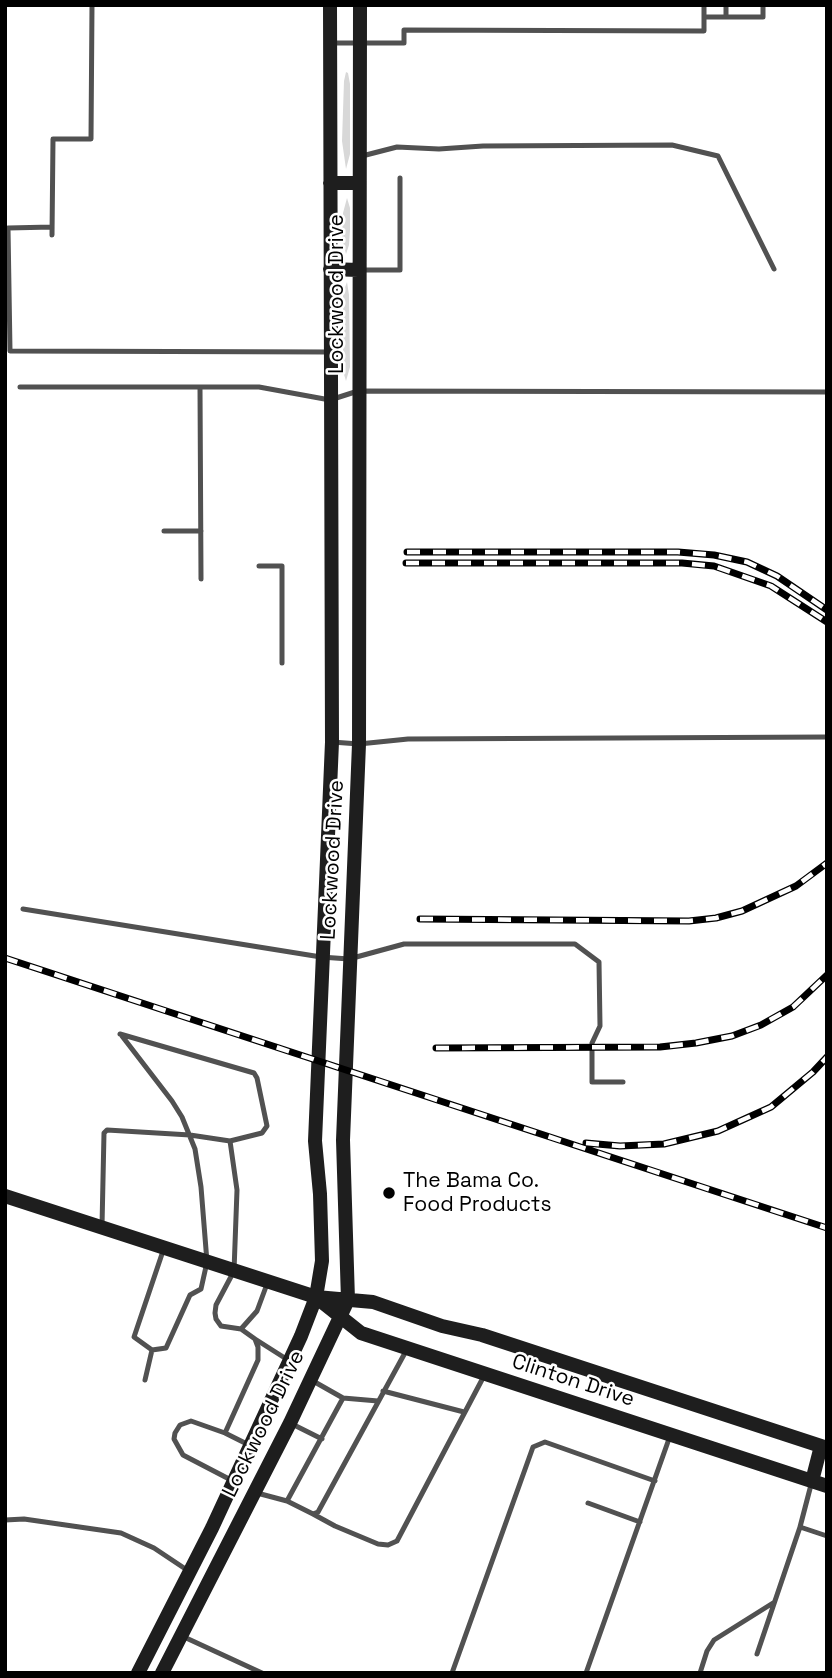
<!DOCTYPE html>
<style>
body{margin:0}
#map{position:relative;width:832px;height:1678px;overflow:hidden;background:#fff;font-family:"Space Grotesk",sans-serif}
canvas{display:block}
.frame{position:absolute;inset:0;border:7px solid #000;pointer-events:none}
</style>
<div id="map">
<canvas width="832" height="1678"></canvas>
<div class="frame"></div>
</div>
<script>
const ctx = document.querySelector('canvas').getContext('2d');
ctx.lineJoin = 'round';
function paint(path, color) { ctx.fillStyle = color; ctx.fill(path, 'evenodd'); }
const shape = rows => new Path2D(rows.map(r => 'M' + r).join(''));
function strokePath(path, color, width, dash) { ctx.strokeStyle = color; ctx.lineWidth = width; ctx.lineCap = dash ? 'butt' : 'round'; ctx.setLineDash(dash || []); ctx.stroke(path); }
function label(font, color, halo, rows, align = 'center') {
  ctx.font = font + ' "Space Grotesk",sans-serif'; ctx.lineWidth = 5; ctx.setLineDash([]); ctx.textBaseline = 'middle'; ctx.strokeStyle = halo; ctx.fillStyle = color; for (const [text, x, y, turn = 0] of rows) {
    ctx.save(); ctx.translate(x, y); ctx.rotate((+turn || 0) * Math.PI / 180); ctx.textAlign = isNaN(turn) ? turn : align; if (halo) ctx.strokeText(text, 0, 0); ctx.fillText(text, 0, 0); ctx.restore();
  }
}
paint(shape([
 [346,72,348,73,350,84,350,154,346,169,342,141,344,81],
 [347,198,350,208,350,230,349,245,346,254,342,238,343,213],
 [347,282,349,295,350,367,346,381,343,371,343,293]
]), '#d8d8d8');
strokePath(shape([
 [726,5,726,17],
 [704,17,763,17,763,5],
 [333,43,404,43,404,30,704,31,704,5],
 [362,156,397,147,439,149,483,146,672,145,718,156,774,269],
 [52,227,8,228,10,351,330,352],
 [52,235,53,139,91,139,92,5],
 [362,270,400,270,400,178],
 [20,387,259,387,330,400,358,391,827,392],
 [200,387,201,579],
 [164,531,201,531],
 [259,566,282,566,282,663],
 [332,742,359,744,408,739,827,737],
 [23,909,321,957,349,959,404,944,575,944,599,962,600,1026,592,1043,592,1082,623,1082],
 [120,1034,254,1073,257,1078,267,1126,262,1133,230,1141,237,1190,234,1271,216,1305,215,1313,216,1319,221,1326,241,1329,255,1339,258,1347,258,1360,225,1433,249,1445],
 [122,1036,172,1101,182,1117,195,1149,201,1187,207,1262,201,1289,190,1295,166,1348,152,1350,134,1337,164,1248],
 [102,1226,104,1133,107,1130,190,1135,230,1141],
 [241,1329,257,1311,267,1284],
 [255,1339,288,1360],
 [145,1380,152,1350],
 [313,1381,343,1398,378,1401],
 [383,1391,464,1412],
 [290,1423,322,1439],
 [225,1433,191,1421,180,1425,175,1433,174,1439,183,1455,231,1480],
 [812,1481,800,1527,827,1536],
 [257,1493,287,1501,313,1514,318,1512,406,1351],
 [287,1501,343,1398],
 [588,1503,640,1522],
 [313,1514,335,1526,378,1544,388,1545,397,1541,485,1374],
 [5,1520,24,1519,121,1533,154,1548,190,1572],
 [184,1637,262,1673],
 [757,1654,800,1527],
 [452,1673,533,1447,545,1442,655,1481],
 [586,1673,670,1436],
 [700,1673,707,1651,714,1640,773,1603]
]), '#515151', 5);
strokePath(shape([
 [330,183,358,183],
 [330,269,358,270],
 [5,1196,316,1297,373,1302,442,1326,482,1335,827,1448],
 [317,1298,361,1333,827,1486],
 [812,1481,821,1446],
 [138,1673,212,1528,301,1336,316,1297,322,1261,320,1194,315,1141,332,742,330,5],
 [162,1673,290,1423,348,1300,343,1140,359,744,360,5]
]), '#1e1e1e', 14);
const rail = shape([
 [407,552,678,552,714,555,747,562,777,576,827,610],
 [406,563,682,563,714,566,771,586,827,622],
 [420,919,689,921,716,918,742,911,796,886,827,863],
 [5,958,827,1228],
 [436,1048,660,1047,696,1043,732,1036,761,1025,793,1007,827,975],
 [586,1143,620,1146,664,1144,718,1131,771,1107,813,1072,827,1057]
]);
strokePath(rail, '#000', 7);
strokePath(rail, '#fff', 4.5, [13]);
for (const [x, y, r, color] of [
 [389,1193,7,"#000"]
]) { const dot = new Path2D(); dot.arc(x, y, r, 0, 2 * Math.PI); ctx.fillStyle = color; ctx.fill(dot); strokePath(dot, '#fff', 2.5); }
label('21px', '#000', '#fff', [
 ["Lockwood Drive",337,294,-90],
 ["Lockwood Drive",333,860,-87],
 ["Clinton Drive",573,1381,18],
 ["Lockwood Drive",264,1424,-64]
]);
label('21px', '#000', '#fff', [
 ["The Bama Co.",403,1181],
 ["Food Products",403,1205]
], 'left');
</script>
